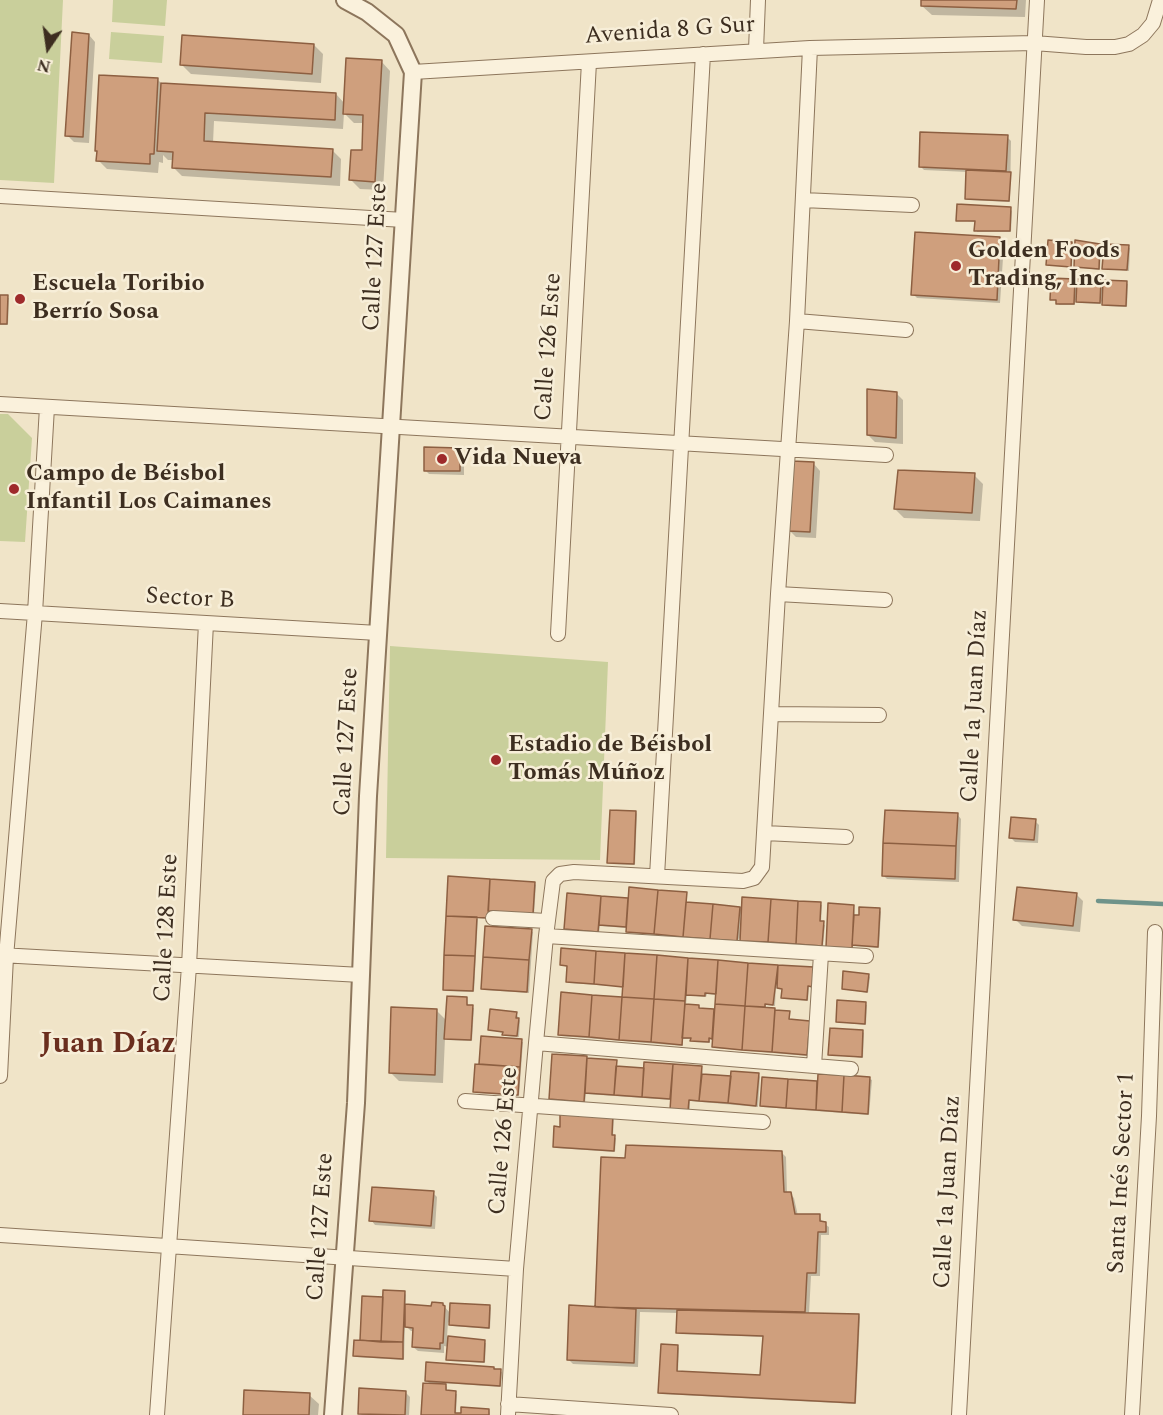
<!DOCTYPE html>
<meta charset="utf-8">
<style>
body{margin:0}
#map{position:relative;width:1163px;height:1415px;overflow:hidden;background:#f0e4c8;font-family:Spectral,serif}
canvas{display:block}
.north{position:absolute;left:18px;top:18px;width:60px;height:60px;-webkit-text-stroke:4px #f7eed8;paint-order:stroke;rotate:193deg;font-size:16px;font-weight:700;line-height:24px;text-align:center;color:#3d2e20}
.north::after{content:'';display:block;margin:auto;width:21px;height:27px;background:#3d2e20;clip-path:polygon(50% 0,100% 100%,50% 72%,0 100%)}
</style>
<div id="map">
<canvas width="1163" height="1415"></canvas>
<div class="north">N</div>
</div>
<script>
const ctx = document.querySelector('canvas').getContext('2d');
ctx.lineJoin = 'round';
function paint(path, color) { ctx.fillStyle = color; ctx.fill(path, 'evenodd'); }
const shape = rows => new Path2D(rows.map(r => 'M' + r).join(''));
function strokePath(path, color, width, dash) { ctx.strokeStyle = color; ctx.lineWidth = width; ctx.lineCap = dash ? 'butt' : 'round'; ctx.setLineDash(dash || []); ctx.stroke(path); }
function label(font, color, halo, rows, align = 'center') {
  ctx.font = font + ' Spectral,serif'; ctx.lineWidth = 5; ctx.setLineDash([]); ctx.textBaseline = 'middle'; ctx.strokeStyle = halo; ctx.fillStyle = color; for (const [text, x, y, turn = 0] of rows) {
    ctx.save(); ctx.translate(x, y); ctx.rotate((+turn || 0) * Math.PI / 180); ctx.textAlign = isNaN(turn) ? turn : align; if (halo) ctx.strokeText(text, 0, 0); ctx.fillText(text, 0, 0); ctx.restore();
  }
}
paint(shape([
 [0,0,63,0,54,183,0,180],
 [113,0,167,0,165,26,112,22],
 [111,32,164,36,162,63,109,59],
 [0,414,8,414,32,438,25,542,0,541],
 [390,646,608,662,600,860,386,858]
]), '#c9cf9b');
paint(shape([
 [922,0,1026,0,1025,17,932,15,922,6],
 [89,35,95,42,89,143,74,142,67,135],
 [314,45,323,54,321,83,191,74,182,65],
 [381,61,390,71,383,190,360,189,351,180,363,152,365,123,354,123,344,113,343,129,214,121,213,143,332,150,341,159,340,186,182,176,173,167,174,160,168,160,163,155,163,163,159,162,158,173,107,169,98,160,98,152,96,150,158,80,162,84,336,94,345,104],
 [1007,137,1011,141,1010,202,968,200,966,199,968,172,924,170,920,166],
 [1010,209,1012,211,1011,232,977,232,976,222,958,220],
 [1000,238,1004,243,1000,303,917,298,913,294],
 [1072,243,1073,245,1072,268,1048,264],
 [1100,246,1101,247,1100,270,1075,267],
 [1128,247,1130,248,1129,271,1103,268],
 [1074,281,1078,284,1100,282,1104,286,1126,283,1128,284,1127,307,1105,306,1101,301,1101,304,1079,303,1075,300,1075,305,1059,305,1057,301,1052,299],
 [0,296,9,298,8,325,0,325],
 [896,393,903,400,903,444,875,442,868,435],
 [460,450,464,454,464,475,429,474,425,470],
 [814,464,820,471,816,538,796,537,789,530],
 [974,475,983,484,980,521,904,518,895,509],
 [636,812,637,814,635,865,611,864,609,862],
 [957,814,961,819,959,882,887,879,883,875],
 [1035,821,1039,825,1038,843,1015,842,1011,838],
 [450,878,534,883,536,885,534,915,489,912,489,919,478,918,474,992,446,991,444,990],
 [568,894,630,899,686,894,687,903,739,908,743,912,820,904,822,905,821,923,825,925,823,947,743,942,739,938,738,942,629,933,627,928,600,926,599,933,567,931,565,929],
 [1077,895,1083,901,1080,932,1022,926,1015,919],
 [854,906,855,916,880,910,881,912,879,948,853,946,853,949,830,948],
 [531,931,533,932,529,993,484,990,482,988],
 [562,950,814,969,814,988,809,987,808,1001,785,999,783,990,776,985,775,1006,766,1005,766,1009,789,1013,790,1021,811,1024,808,1056,715,1048,714,1040,710,1039,710,1043,694,1042,692,1039,683,1039,683,1046,561,1036,559,1034,624,998,625,987,569,983,567,981,568,967,561,965],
 [707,994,717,995,716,1011,700,1010,699,1006,686,1005,687,995,706,997],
 [868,975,870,977,868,993,843,989],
 [466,998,468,1006,474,1008,472,1041,448,1040,445,1038,443,1083,399,1081,390,1072,437,1011,447,1021],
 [865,1004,867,1005,866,1025,837,1022],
 [516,1013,520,1021,519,1037,506,1036,504,1033,490,1030],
 [863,1032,864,1033,863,1058,830,1054],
 [482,1038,523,1042,519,1096,476,1093,475,1091,480,1066],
 [553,1055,616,1062,617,1067,645,1069,646,1063,702,1068,703,1075,732,1078,759,1075,760,1077,758,1107,690,1101,690,1112,672,1100,586,1094,585,1103,552,1100,550,1099],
 [763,1079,819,1083,870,1079,872,1080,869,1115,763,1107,761,1106],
 [614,1116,613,1137,616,1138,615,1152,556,1148,554,1146,561,1128],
 [782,1153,786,1157,787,1194,790,1194,794,1198,798,1216,819,1216,823,1223,829,1227,829,1235,821,1235,820,1276,811,1276,809,1314,859,1315,860,1317,856,1404,661,1394,659,1393,677,1346,679,1348,678,1372,762,1376,765,1337,679,1334,678,1332,679,1313,640,1312,638,1367,573,1364,569,1360,597,1308],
 [433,1193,437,1197,435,1229,375,1225,371,1220],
 [405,1293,406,1295,406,1305,433,1307,442,1304,451,1314,490,1306,491,1308,490,1329,453,1326,448,1322,447,1337,486,1343,485,1363,450,1361,448,1360,449,1347,444,1346,444,1353,418,1351,413,1347,414,1331,411,1331,405,1325,404,1360,356,1357,354,1356,362,1342,364,1298,384,1299],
 [494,1368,502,1372,501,1387,443,1383,447,1387,447,1392,457,1394,456,1414,489,1410,490,1415,422,1415,431,1385,427,1381],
 [406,1393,410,1397,409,1415,362,1415,360,1413],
 [309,1395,319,1404,318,1415,244,1415]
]), '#0003');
strokePath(shape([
 [1098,901,1163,904]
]), '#6f938a', 4.5);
const building = shape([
 [921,0,1017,0,1016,9,921,6,921,0],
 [72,32,89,34,83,137,65,136,72,32],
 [182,35,314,44,312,74,180,65,182,35],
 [346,58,382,60,375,182,349,180,351,150,362,150,363,115,343,114,346,58],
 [99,75,158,78,154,154,150,154,150,164,96,161,97,151,95,151,99,75],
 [161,83,336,93,335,120,205,113,204,141,333,149,331,177,172,168,173,152,157,151,161,83],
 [920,132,1008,135,1006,171,919,167,920,132],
 [966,170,1011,172,1009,201,965,199,966,170],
 [957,204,1011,207,1010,231,974,231,975,221,956,221,957,204],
 [915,232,1000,237,997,300,911,295,915,232],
 [1048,240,1072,242,1071,267,1046,265,1048,240],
 [1075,240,1100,244,1099,269,1074,267,1075,240],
 [1104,244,1129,245,1127,270,1102,269,1104,244],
 [1051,278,1075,279,1074,304,1056,304,1056,300,1050,300,1051,278],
 [1077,279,1101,280,1100,303,1076,302,1077,279],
 [1103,280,1127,281,1126,306,1102,305,1103,280],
 [0,295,8,295,7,324,0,324,0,295],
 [867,389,897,392,896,438,867,435,867,389],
 [424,447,460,448,460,471,424,471,424,447],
 [792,461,814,462,810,532,788,531,792,461],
 [898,470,975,473,972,513,894,509,898,470],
 [610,810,636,811,634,864,607,863,610,810],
 [885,810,958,813,956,846,883,843,885,810],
 [1011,817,1036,819,1034,840,1009,838,1011,817],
 [883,843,956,846,955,879,882,876,883,843],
 [448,876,490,879,488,918,446,916,448,876],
 [490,879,535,882,533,914,488,911,490,879],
 [629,887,658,890,654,934,626,932,629,887],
 [1017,887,1077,893,1073,926,1013,920,1017,887],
 [658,890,687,892,683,937,654,934,658,890],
 [567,893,601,896,598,932,564,929,567,893],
 [601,896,628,898,626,927,599,925,601,896],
 [742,897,771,899,768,942,740,941,742,897],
 [771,899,798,901,796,944,768,942,771,899],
 [798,901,821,902,820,921,824,921,822,946,796,944,798,901],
 [686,902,713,904,710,939,683,937,686,902],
 [828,903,854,905,852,948,826,947,828,903],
 [713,904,740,907,737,941,710,939,713,904],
 [859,907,880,908,878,947,852,945,854,915,859,915,859,907],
 [446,916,477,917,475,956,444,955,446,916],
 [485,926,532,929,529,960,483,957,485,926],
 [561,948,596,951,594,984,566,982,567,966,560,965,561,948],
 [596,951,625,953,623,987,594,984,596,951],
 [625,953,657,955,654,999,622,997,625,953],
 [444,955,475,956,473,991,443,990,444,955],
 [657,955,688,958,685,1001,654,999,657,955],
 [483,957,529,960,527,992,481,989,483,957],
 [688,958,718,960,716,994,705,993,705,996,686,995,688,958],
 [718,960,748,963,745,1006,715,1004,718,960],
 [748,963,778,965,773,1005,765,1004,765,1007,745,1006,748,963],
 [778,965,814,967,813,987,808,986,807,1000,781,998,782,989,777,988,778,965],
 [843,971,869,974,867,992,842,989,843,971],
 [561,992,592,995,589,1037,558,1035,561,992],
 [592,995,622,997,619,1040,589,1037,592,995],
 [447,996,467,997,467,1005,473,1005,471,1040,444,1039,447,996],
 [622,997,654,999,651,1042,619,1040,622,997],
 [654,999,685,1001,682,1045,651,1042,654,999],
 [837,1000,866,1002,865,1024,836,1022,837,1000],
 [685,1004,699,1005,699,1008,714,1009,712,1039,709,1038,709,1042,690,1041,691,1038,682,1038,685,1004],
 [715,1004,745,1006,742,1050,712,1047,715,1004],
 [745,1006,775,1008,772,1052,742,1050,745,1006],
 [391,1007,437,1009,435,1075,389,1073,391,1007],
 [490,1009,517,1012,516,1018,519,1018,517,1036,502,1035,503,1032,488,1030,490,1009],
 [775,1010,790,1011,789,1019,810,1021,807,1055,772,1052,775,1010],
 [830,1028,863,1030,862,1057,828,1055,830,1028],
 [481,1036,522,1039,520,1067,479,1064,481,1036],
 [552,1054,587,1056,584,1102,549,1099,552,1054],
 [587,1058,617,1060,614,1095,585,1093,587,1058],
 [644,1062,673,1064,670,1099,642,1097,644,1062],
 [475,1064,520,1067,518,1095,473,1092,475,1064],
 [673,1064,702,1066,699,1101,689,1100,688,1111,670,1110,673,1064],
 [616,1066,644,1068,642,1097,614,1095,616,1066],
 [731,1071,759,1073,756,1106,728,1103,731,1071],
 [702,1074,731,1076,728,1103,699,1101,702,1074],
 [818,1074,844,1075,842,1112,816,1110,818,1074],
 [844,1075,870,1077,868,1114,842,1112,844,1075],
 [762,1077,788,1079,786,1108,760,1106,762,1077],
 [788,1079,817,1081,816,1110,786,1108,788,1079],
 [613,1113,612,1135,615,1135,614,1151,553,1147,554,1126,560,1127,560,1114,613,1113],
 [626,1145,782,1151,784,1192,791,1192,795,1214,820,1214,820,1221,826,1222,826,1232,818,1232,816,1273,807,1273,805,1312,595,1307,601,1157,625,1158,626,1145],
 [372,1187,434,1191,431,1226,369,1221,372,1187],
 [383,1290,405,1291,403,1342,381,1342,383,1290],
 [362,1296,383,1297,381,1342,360,1340,362,1296],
 [432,1302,443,1303,443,1305,445,1306,443,1343,440,1343,440,1349,412,1347,413,1328,405,1327,405,1304,431,1306,432,1302],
 [450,1303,490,1305,489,1328,449,1325,450,1303],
 [569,1305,636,1309,634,1363,567,1360,569,1305],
 [677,1310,859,1314,855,1403,658,1393,661,1344,678,1345,677,1371,760,1375,763,1336,676,1333,677,1310],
 [448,1336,485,1340,484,1362,446,1360,448,1336],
 [354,1340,403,1342,403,1359,353,1356,354,1340],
 [426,1362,494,1367,494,1369,501,1369,500,1386,425,1381,426,1362],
 [423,1383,446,1384,446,1390,456,1391,455,1413,461,1413,461,1407,489,1409,489,1415,421,1415,423,1383],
 [359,1388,406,1391,405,1415,358,1414,359,1388],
 [244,1390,310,1393,309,1415,243,1415,244,1390]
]);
paint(building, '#cf9f7d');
strokePath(building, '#8d5f41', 1.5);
const minor = shape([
 [756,50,758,0],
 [413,72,810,48,1034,43,1086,47,1115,47,1129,44,1143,35,1153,23,1160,0],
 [0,196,404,220],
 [803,200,912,205],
 [797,321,906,330],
 [0,404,886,455],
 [778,594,885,600],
 [0,611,378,633],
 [558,634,589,62],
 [772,714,879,715],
 [765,833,846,837],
 [657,876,703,54],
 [493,918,547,921],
 [546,936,866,956],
 [0,955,361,975],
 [536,1043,851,1069],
 [814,1066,821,954],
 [0,1076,6,957,35,613,47,407],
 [465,1101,763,1122],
 [0,1235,516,1269],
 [508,1404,671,1415],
 [157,1415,189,966,206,623],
 [508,1415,516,1269,536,1043,546,936,553,881,560,874,574,872,743,881,754,878,762,867,778,594,797,321,810,48],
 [959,1415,1037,0],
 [1132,1415,1149,1116,1155,932]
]);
const tertiary = shape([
 [333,1415,356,1103,368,796,413,72,396,35,367,12,345,0]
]);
strokePath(minor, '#8d765c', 16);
strokePath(tertiary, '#8d765c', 20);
strokePath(minor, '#faf1dc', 14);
strokePath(tertiary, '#faf1dc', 16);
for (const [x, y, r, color] of [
 [956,266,6,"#9e2a2b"],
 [20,299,6,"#9e2a2b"],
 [442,459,6,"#9e2a2b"],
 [14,489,6,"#9e2a2b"],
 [496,760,6,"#9e2a2b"]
]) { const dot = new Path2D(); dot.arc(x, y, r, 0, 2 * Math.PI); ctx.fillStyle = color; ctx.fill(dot); strokePath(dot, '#f7eed8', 2); }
label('24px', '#3d2e20', '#f7eed8', [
 ["Avenida 8 G Sur",670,32,-4],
 ["Calle 127 Este",377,257,-87],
 ["Calle 126 Este",550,347,-86],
 ["Sector B",190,600,3],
 ["Calle 1a Juan Díaz",976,706,-87],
 ["Calle 127 Este",348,742,-87],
 ["Calle 128 Este",168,928,-87],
 ["Calle 126 Este",505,1141,-85],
 ["Santa Inés Sector 1",1123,1173,-87],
 ["Calle 1a Juan Díaz",949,1192,-87],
 ["Calle 127 Este",322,1227,-86]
]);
label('bold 24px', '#3d2e20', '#f7eed8', [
 ["Golden Foods",968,252],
 ["Trading, Inc.",968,280],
 ["Escuela Toribio",32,285],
 ["Berrío Sosa",32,313],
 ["Vida Nueva",454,459],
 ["Campo de Béisbol",26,475],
 ["Infantil Los Caimanes",26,503],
 ["Estadio de Béisbol",508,746],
 ["Tomás Múñoz",508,774]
], 'left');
label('bold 30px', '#6b2e1e', '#f7eed8', [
 ["Juan Díaz",108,1046]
]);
</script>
